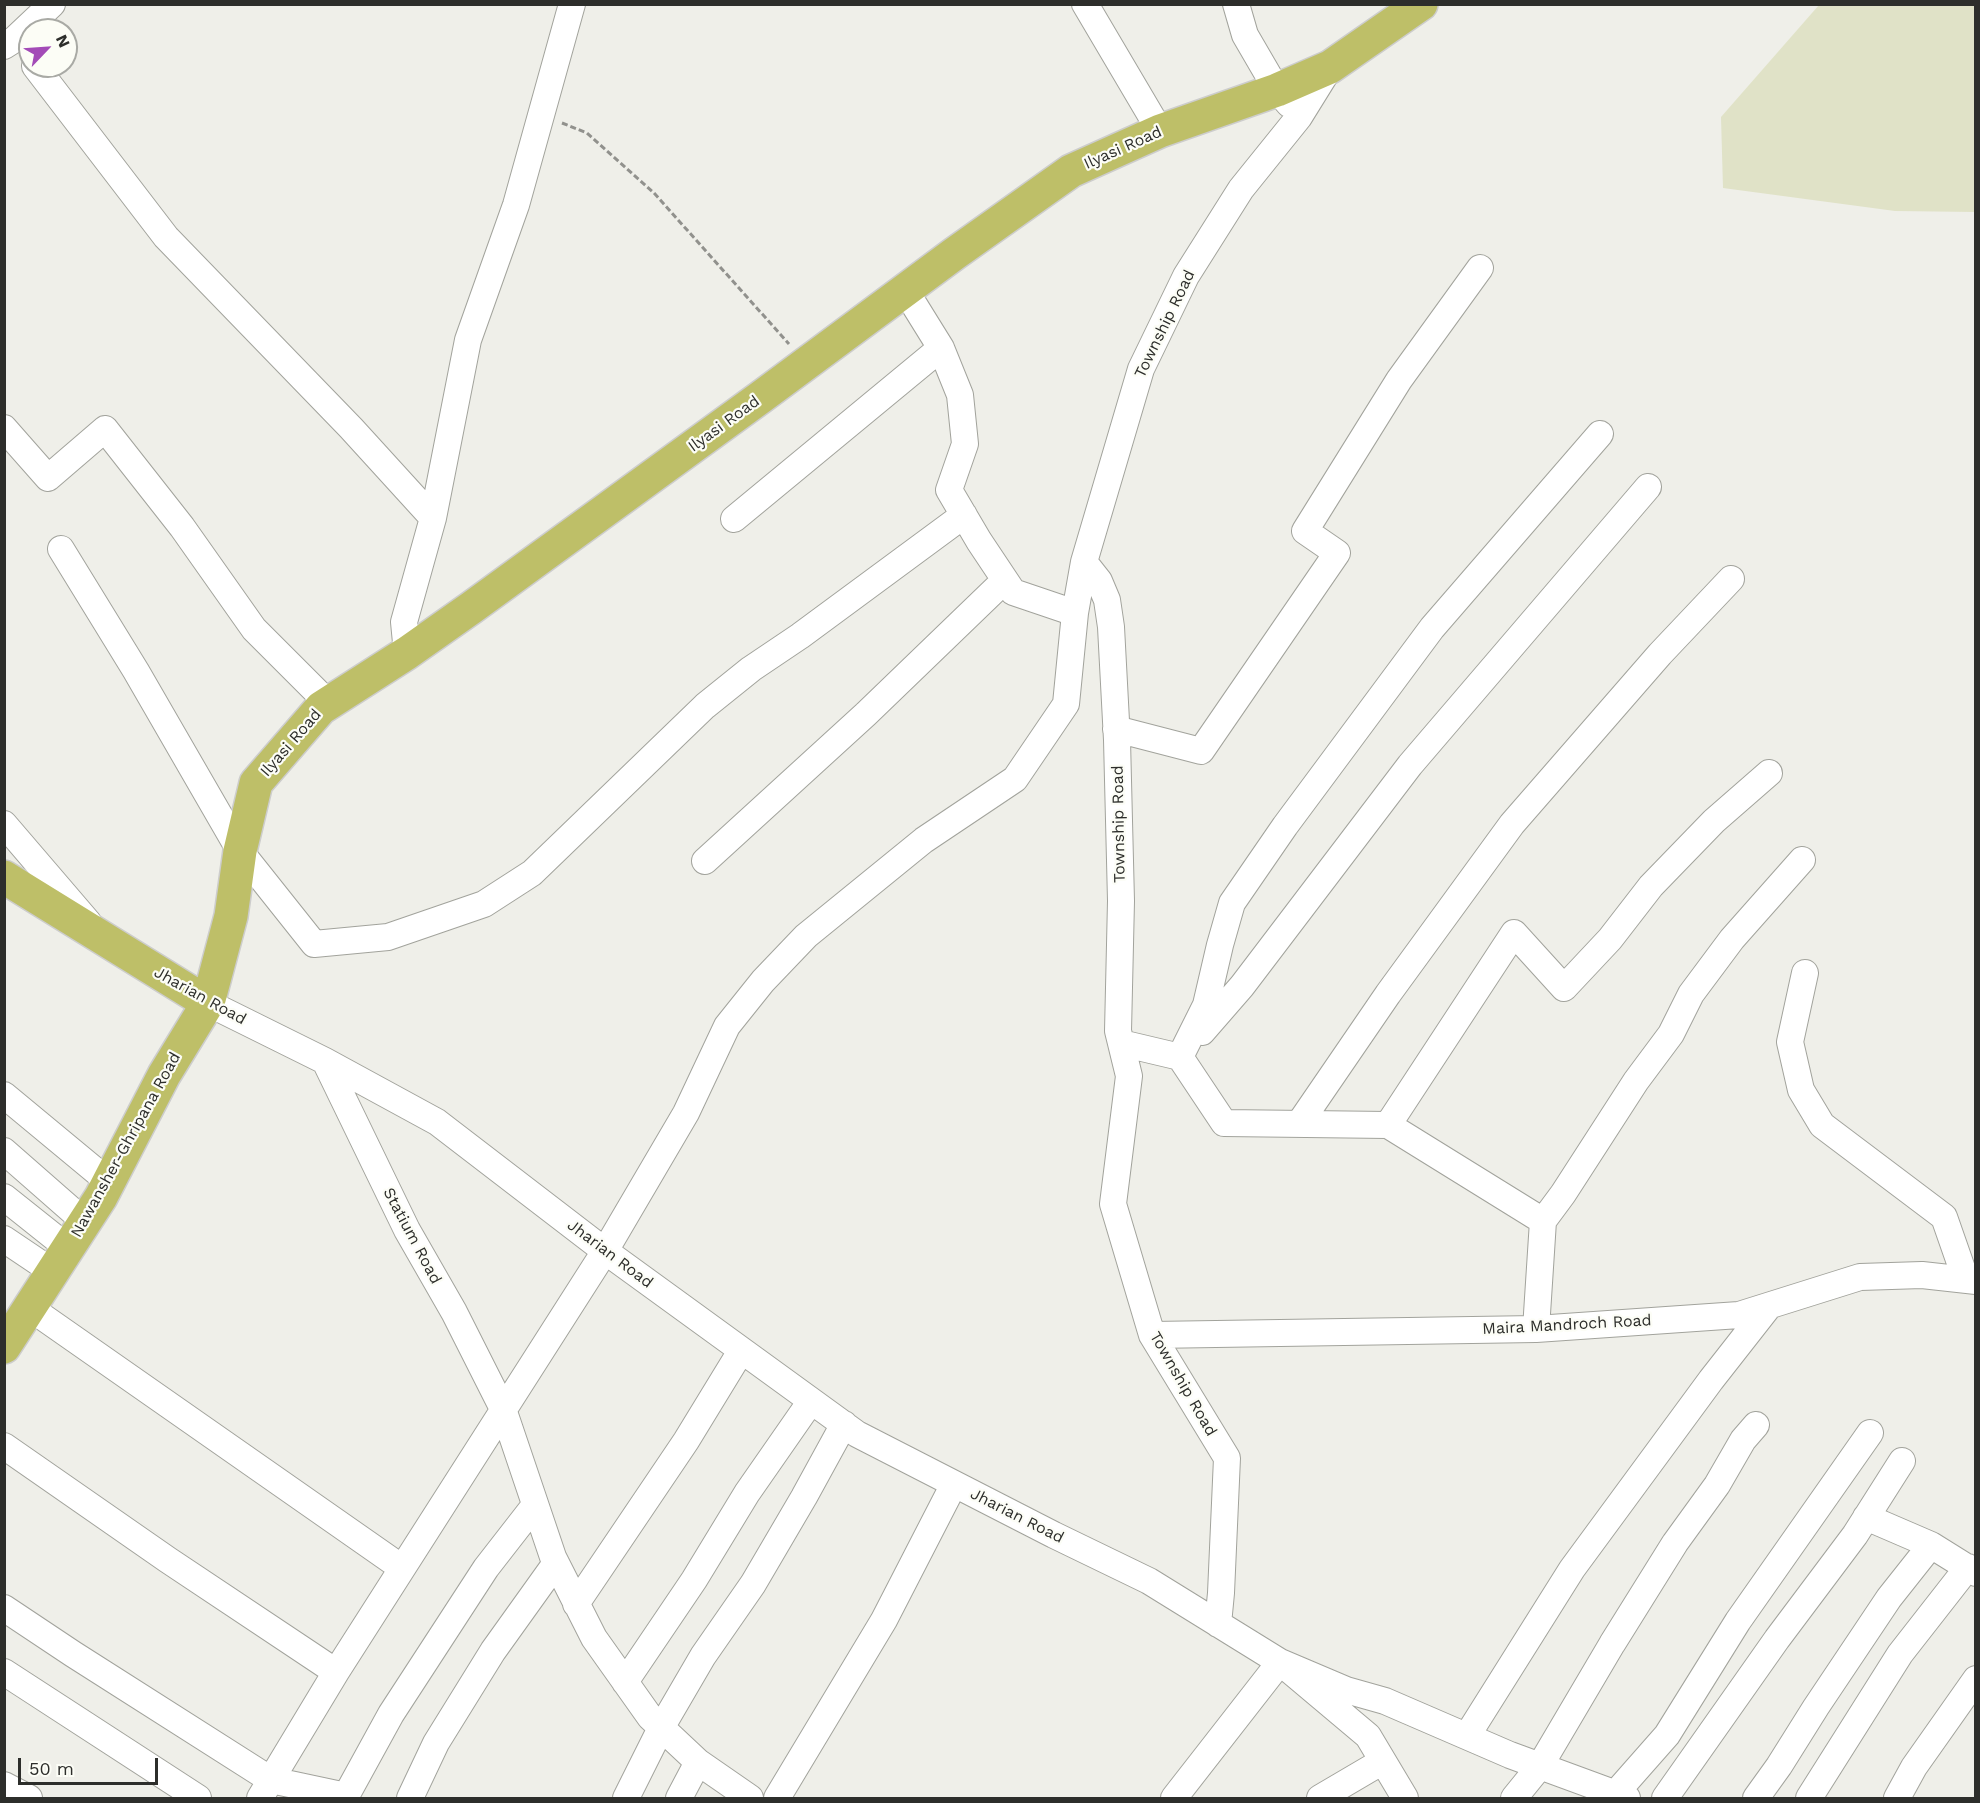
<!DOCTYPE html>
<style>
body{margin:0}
#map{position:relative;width:1980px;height:1803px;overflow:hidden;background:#efefe9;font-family:"Work Sans",sans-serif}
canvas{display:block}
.frame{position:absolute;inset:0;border:6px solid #2d2e2b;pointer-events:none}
.north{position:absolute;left:18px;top:18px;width:60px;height:60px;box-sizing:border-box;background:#fcfdf6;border:2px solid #a9aaa5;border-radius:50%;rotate:65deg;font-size:16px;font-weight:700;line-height:24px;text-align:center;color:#2d2e2b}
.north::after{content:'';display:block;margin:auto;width:21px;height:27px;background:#a34bb7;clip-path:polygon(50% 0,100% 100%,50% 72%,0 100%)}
.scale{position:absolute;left:18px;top:1758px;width:140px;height:27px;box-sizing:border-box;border:3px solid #2d2e2b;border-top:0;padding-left:8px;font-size:18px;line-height:21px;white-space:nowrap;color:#2d2e2b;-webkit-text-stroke:4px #fcfdf6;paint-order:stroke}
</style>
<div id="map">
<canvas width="1980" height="1803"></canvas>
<div class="frame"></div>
<div class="north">N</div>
<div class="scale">50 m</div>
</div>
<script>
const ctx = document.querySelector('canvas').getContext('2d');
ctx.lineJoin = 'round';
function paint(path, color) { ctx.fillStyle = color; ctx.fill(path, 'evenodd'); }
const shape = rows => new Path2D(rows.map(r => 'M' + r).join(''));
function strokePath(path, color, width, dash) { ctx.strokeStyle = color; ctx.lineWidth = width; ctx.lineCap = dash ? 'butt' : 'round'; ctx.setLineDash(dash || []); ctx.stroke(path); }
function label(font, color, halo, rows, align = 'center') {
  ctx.font = font + ' "Work Sans",sans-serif'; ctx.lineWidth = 4.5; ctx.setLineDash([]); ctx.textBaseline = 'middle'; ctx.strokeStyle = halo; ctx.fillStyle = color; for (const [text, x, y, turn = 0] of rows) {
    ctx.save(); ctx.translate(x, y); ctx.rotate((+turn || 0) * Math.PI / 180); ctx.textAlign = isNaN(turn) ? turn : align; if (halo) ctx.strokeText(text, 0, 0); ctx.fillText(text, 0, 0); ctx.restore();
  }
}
paint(shape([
 [1819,5,1975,5,1975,212,1895,211,1723,188,1721,117]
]), '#e0e2c7');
const minor = shape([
 [1085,4,1160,131],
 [1236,4,1245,35,1277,90,1289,104],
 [4,46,15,39,52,4],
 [35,66,166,237,351,428,433,518],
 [905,290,941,348,960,395,965,444,949,490,979,541,1013,592,1075,613],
 [4,428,48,478,105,429,182,527,254,629,328,703],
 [734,519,941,348],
 [61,549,136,671,240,851,314,944,388,937,484,904,532,873,705,706,751,669,800,636,964,515],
 [407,653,404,622,433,518,468,340,516,205,572,4],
 [1116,729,1201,751,1337,553,1305,531,1399,380,1480,268],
 [4,824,88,922],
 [705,861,866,714,1005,580],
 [1805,973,1790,1042,1801,1090,1822,1125,1944,1217,1966,1280],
 [208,1003,325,1061,437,1122,605,1251,857,1434,1054,1535,1149,1581,1280,1662,1346,1690,1385,1701,1510,1755,1627,1798],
 [1202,1032,1242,986,1410,765,1648,487],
 [1121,1043,1180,1057,1224,1123,1388,1125,1543,1221,1536,1329],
 [1180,1057,1206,1005,1220,945,1232,903,1285,826,1432,628,1600,434],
 [325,1061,407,1230,454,1312,503,1409,553,1557,594,1638,650,1717,698,1762,750,1798],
 [4,1095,109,1182],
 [1299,1124,1388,994,1512,824,1660,654,1731,579],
 [1388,1125,1514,933,1564,988,1610,939,1651,886,1714,821,1769,773],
 [4,1151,85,1222],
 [4,1197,68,1248],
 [1543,1221,1563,1194,1636,1081,1671,1034,1691,994,1732,939,1802,860],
 [4,1239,53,1272],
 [30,1308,402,1568],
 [1152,1335,1536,1329,1739,1315,1860,1277,1922,1275,1976,1281],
 [4,1446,168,1560,336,1672],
 [1866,1517,1931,1545,1976,1573],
 [576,1604,686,1441,741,1351],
 [4,1608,73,1654,271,1780,346,1796,391,1714,486,1568,535,1505],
 [1218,1624,1221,1593,1227,1458,1152,1335,1113,1204,1129,1076,1118,1031,1121,901,1117,740,1111,627,1107,600,1099,581,1084,562,1141,369,1186,276,1241,189,1299,117,1330,67],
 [4,1672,198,1798],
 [625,1682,694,1580,747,1493,811,1401],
 [1467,1736,1572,1569,1711,1380,1769,1306],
 [4,1785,29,1798],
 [1615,1794,1667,1735,1738,1621,1870,1433],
 [260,1798,336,1672,605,1251,686,1113,727,1026,763,981,806,936,924,840,1015,779,1066,704,1075,613,1084,562],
 [410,1798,436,1743,493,1651,556,1563],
 [626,1798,661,1728,703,1656,753,1584,804,1497,844,1424],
 [679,1798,698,1762],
 [777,1798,884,1620,954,1484],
 [1174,1798,1280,1662,1368,1736,1405,1798],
 [1320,1798,1383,1761],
 [1514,1798,1540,1766,1612,1644,1675,1543,1717,1485,1743,1440,1756,1425],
 [1665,1798,1777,1639,1855,1535,1902,1461],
 [1756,1798,1779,1766,1816,1707,1889,1598,1931,1545],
 [1809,1798,1900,1654,1968,1567],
 [1897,1798,1914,1767,1976,1679]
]);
const major = shape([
 [4,877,208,1003],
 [4,1347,101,1197,164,1075,208,1003,231,916,240,851,256,783,321,708,407,653,471,608,761,397,954,254,1071,171,1160,131,1277,90,1330,67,1421,4]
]);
strokePath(minor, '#a2a39c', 28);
strokePath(major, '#cdcdcc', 36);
strokePath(shape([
 [562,123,587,133,654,193,789,344]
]), '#91918d', 3, [6, 3]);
strokePath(minor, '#fff', 26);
strokePath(major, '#bebf68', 33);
label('16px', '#2d2e2b', '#fcfdf6', [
 ["Ilyasi Road",1123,148,-24],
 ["Township Road",1165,324,-64],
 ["Ilyasi Road",724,424,-36],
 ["Ilyasi Road",291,743,-49],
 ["Township Road",1119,824,-91],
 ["Jharian Road",200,996,29],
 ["Nawansher-Ghripana Road",126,1145,-61],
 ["Statium Road",412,1236,62],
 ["Jharian Road",610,1254,37],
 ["Maira Mandroch Road",1567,1325,-3],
 ["Township Road",1183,1384,60],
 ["Jharian Road",1017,1516,27]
]);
</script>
